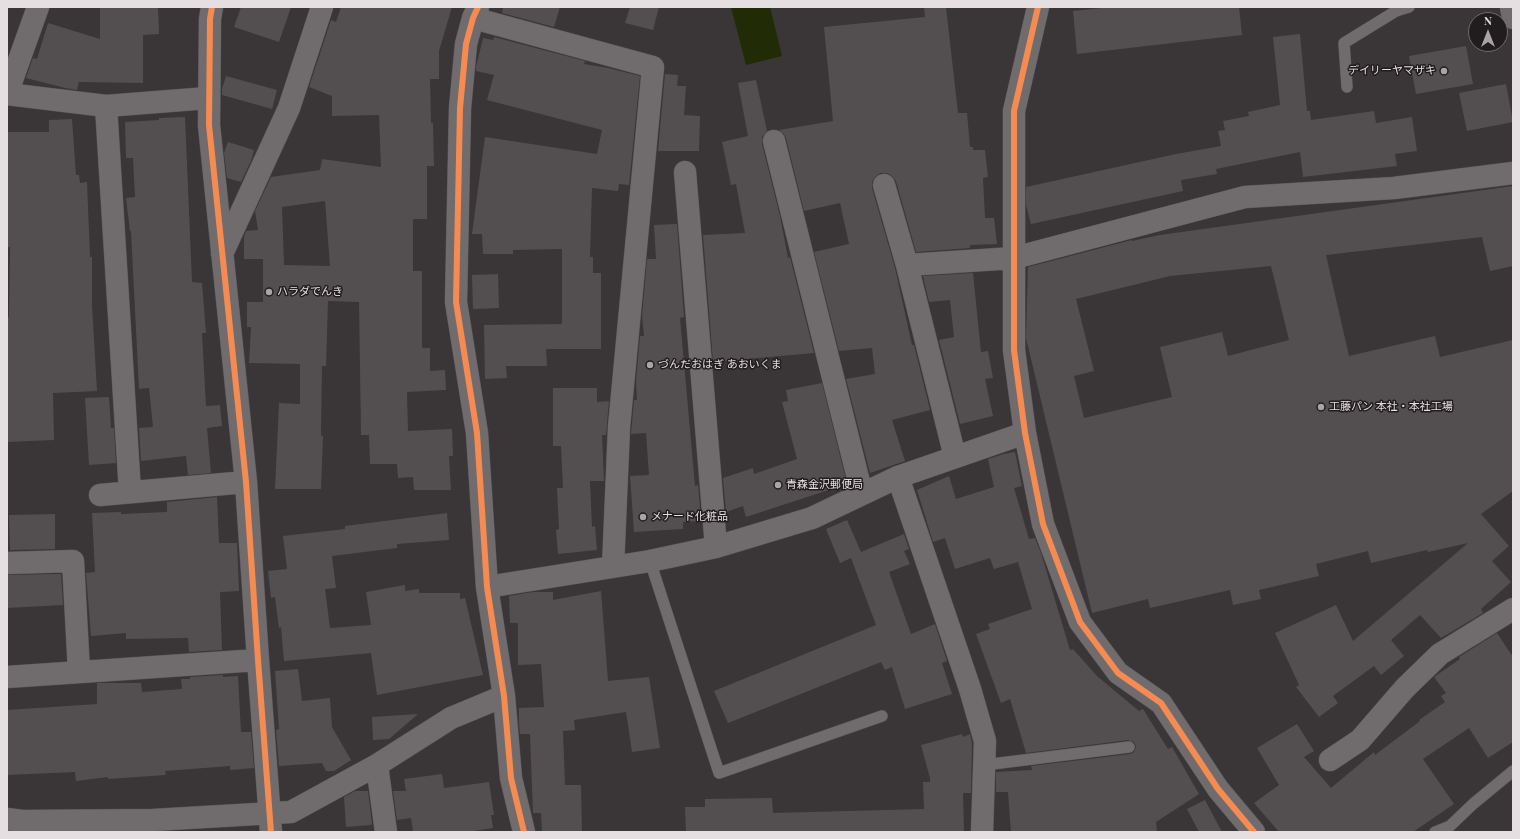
<!DOCTYPE html>
<meta charset="utf-8">
<style>
body{margin:0}
#map{position:relative;width:1520px;height:839px;overflow:hidden;background:#3a3537;font-family:"Playfair Display",serif}
canvas{display:block}
.frame{position:absolute;inset:0;border:8px solid #e6dfe2;pointer-events:none}
.north{position:absolute;left:1468px;top:12px;width:40px;height:40px;box-sizing:border-box;background:#211c1e;border:1px solid #706a6c;border-radius:50%;rotate:0deg;font-size:11px;font-weight:700;line-height:16px;text-align:center;color:#e6dfe2}
.north::after{content:'';display:block;margin:auto;width:14px;height:18px;background:#aaa4a6;clip-path:polygon(50% 0,100% 100%,50% 72%,0 100%)}
</style>
<div id="map">
<canvas width="1520" height="839"></canvas>
<div class="frame"></div>
<div class="north">N</div>
</div>
<script>
const ctx = document.querySelector('canvas').getContext('2d');
ctx.lineJoin = 'round';
function paint(path, color) { ctx.fillStyle = color; ctx.fill(path, 'evenodd'); }
const shape = rows => new Path2D(rows.map(r => 'M' + r).join(''));
function strokePath(path, color, width, dash) { ctx.strokeStyle = color; ctx.lineWidth = width; ctx.lineCap = dash ? 'butt' : 'round'; ctx.setLineDash(dash || []); ctx.stroke(path); }
function label(font, color, halo, rows, align = 'center') {
  ctx.font = font + ' "Playfair Display","Noto Sans JP",serif'; ctx.lineWidth = 3; ctx.setLineDash([]); ctx.textBaseline = 'middle'; ctx.strokeStyle = halo; ctx.fillStyle = color; for (const [text, x, y, turn = 0] of rows) {
    ctx.save(); ctx.translate(x, y); ctx.rotate((+turn || 0) * Math.PI / 180); ctx.textAlign = isNaN(turn) ? turn : align; if (halo) ctx.strokeText(text, 0, 0); ctx.fillText(text, 0, 0); ctx.restore();
  }
}
paint(shape([
 [731,7,770,7,782,56,746,65]
]), '#212c06');
paint(shape([
 [100,7,158,7,159,34,143,35,143,83,79,82,77,90,65,88,26,78,33,58,37,59,48,23,100,39],
 [241,7,291,7,279,42,234,27],
 [341,7,452,7,439,51,439,79,430,79,431,123,433,123,434,166,427,166,427,219,413,219,413,271,422,271,422,348,430,348,430,371,445,370,446,390,407,392,408,431,452,429,453,456,449,456,451,490,414,490,413,477,398,478,397,464,370,464,369,435,361,435,359,302,328,301,326,366,322,366,321,436,323,436,321,489,275,489,279,403,300,404,300,364,249,363,251,327,247,327,247,302,263,302,263,259,244,259,244,237,246,231,258,230,255,211,271,177,320,170,322,159,381,167,379,115,332,116,332,96,309,87,331,20,336,22],
 [325,201,330,266,284,265,282,207],
 [503,7,560,7,554,27,502,13],
 [630,7,659,7,653,30,625,23],
 [924,7,946,7,958,113,967,113,970,147,973,147,973,150,985,150,988,177,983,178,985,218,994,218,997,244,970,245,970,248,916,252,896,181,892,176,887,173,880,173,875,177,872,182,872,188,895,268,912,345,914,345,930,410,892,420,905,461,870,473,846,379,875,374,872,348,839,351,814,252,849,244,840,203,804,211,786,138,783,133,779,130,833,121,824,27,925,17],
 [1112,7,1239,7,1242,35,1077,54,1073,11],
 [1300,34,1307,111,1310,111,1311,120,1374,111,1376,123,1412,117,1417,151,1395,154,1397,166,1303,177,1300,152,1216,169,1217,174,1181,180,1183,191,1031,224,1026,205,1026,187,1176,154,1221,146,1218,131,1225,130,1223,121,1249,116,1248,112,1280,105,1273,37],
 [494,37,585,61,584,64,608,68,640,76,629,185,619,184,618,191,592,188,590,257,593,257,593,273,601,273,601,349,546,349,547,366,506,366,507,378,485,379,484,325,562,324,562,249,513,250,513,254,483,254,482,234,472,234,485,137,597,154,602,130,487,100,494,75,476,71,476,67,483,38,493,40],
 [1466,46,1473,84,1416,94,1409,56],
 [665,74,678,75,677,86,686,86,684,115,700,116,699,151,658,151],
 [226,76,277,90,272,109,222,95,222,89],
 [756,80,767,131,762,137,762,144,780,216,788,258,790,257,814,353,713,362,703,235,745,233,736,184,731,185,722,142,748,136,738,83],
 [1506,84,1513,122,1467,131,1459,93],
 [185,117,192,282,202,283,206,333,202,333,206,406,220,405,222,426,207,428,211,473,188,475,186,456,141,461,139,428,153,427,149,388,139,389,131,231,130,231,126,198,135,197,133,158,126,158,125,122,159,120,159,118],
 [72,119,76,175,79,175,80,183,87,182,90,257,92,257,92,305,97,391,53,393,54,440,7,442,7,317,9,317,10,247,7,247,8,132,49,132,49,120],
 [228,142,254,150,251,161,241,182,227,178,224,153],
 [1513,186,1513,266,1490,271,1482,237,1326,255,1349,356,1435,336,1440,357,1513,340,1513,491,1481,514,1509,546,1492,561,1511,582,1481,609,1483,613,1441,638,1420,615,1391,640,1404,656,1381,675,1374,666,1333,696,1338,703,1319,717,1296,687,1299,685,1275,633,1336,605,1353,641,1468,543,1428,552,1427,550,1371,563,1368,551,1316,564,1319,576,1259,590,1261,599,1233,605,1230,590,1150,608,1148,599,1092,613,1026,338,1028,267,1132,240,1132,241,1160,235],
 [1271,266,1289,340,1228,356,1222,332,1160,347,1172,397,1084,418,1074,376,1094,371,1076,299,1170,276],
 [677,224,684,317,680,318,695,486,698,485,701,519,701,521,683,522,683,529,634,532,630,476,649,475,646,433,631,434,634,400,637,400,636,381,640,336,644,336,642,316,647,259,656,259,654,225],
 [973,273,981,352,988,351,993,378,985,379,993,416,960,424,939,340,954,337,950,300,929,302,923,276],
 [498,274,499,308,473,309,472,275],
 [822,383,847,484,746,517,743,506,726,512,723,478,753,468,754,474,797,459,782,402,788,401,786,390],
 [553,388,597,388,597,402,609,401,606,435,602,435,604,481,590,481,592,527,595,526,597,550,558,554,556,530,559,529,557,488,563,488,561,446,553,446],
 [109,397,111,428,114,428,116,463,89,465,85,398],
 [1015,452,1022,486,1014,488,1029,539,1035,538,1041,553,1070,650,1073,649,1097,676,1139,711,1143,709,1168,749,1172,747,1199,794,1156,822,1157,832,1011,832,1008,792,996,792,996,772,1032,770,1031,766,1130,754,1134,752,1136,747,1134,742,1128,740,1026,753,1010,699,1001,703,976,634,990,629,988,624,1032,609,1018,562,994,569,990,558,955,569,945,538,933,542,917,490,949,476,956,499,994,487,988,459,1004,454],
 [217,497,219,543,237,543,239,591,220,592,222,650,189,652,188,638,126,639,126,633,91,636,86,573,95,572,92,513,121,512,121,514,167,512,167,502],
 [447,513,449,540,397,544,397,548,332,556,336,588,325,589,330,628,371,625,366,592,405,585,405,591,419,589,419,593,460,593,460,599,465,598,483,675,377,695,371,653,284,661,281,627,279,628,275,597,271,598,268,571,287,569,283,536,345,529,345,526],
 [55,514,55,549,10,550,9,515],
 [847,520,861,552,904,534,909,549,904,551,910,564,889,572,911,634,935,624,947,661,942,663,952,694,905,709,892,667,885,670,881,662,728,723,714,691,876,625,851,558,840,563,826,529],
 [55,574,61,574,63,605,7,608,7,575],
 [601,591,608,681,649,677,660,748,632,752,626,712,574,720,575,730,563,731,565,785,581,785,582,832,542,832,541,813,533,813,530,734,520,734,519,724,519,708,544,707,541,664,518,665,518,623,510,623,509,596,533,592,553,592,553,600],
 [1497,633,1513,657,1513,742,1488,758,1469,728,1423,759,1454,804,1413,832,1279,832,1254,803,1279,785,1257,748,1297,724,1314,751,1304,757,1331,788,1374,752,1375,755,1420,721,1419,720,1445,702,1441,696,1446,693,1434,677,1460,659,1459,657],
 [298,669,302,701,330,698,332,727,351,760,334,771,326,771,322,763,279,766,276,730,279,729,275,671],
 [223,675,223,677,238,676,241,732,251,732,254,768,230,770,230,766,165,771,166,775,108,779,108,777,76,781,75,772,7,775,7,710,97,704,97,683,141,683,142,692,182,689,181,679,190,679,190,677],
 [418,714,389,739,373,740,372,717],
 [962,734,963,737,970,734,972,743,971,793,963,793,964,832,686,832,685,807,705,807,705,799,772,798,773,813,924,809,923,782,930,782,930,778,921,745],
 [442,774,444,788,489,782,494,815,491,815,493,828,467,832,413,832,411,818,397,820,393,791,406,791,404,779],
 [355,791,368,791,372,824,371,825,346,827,344,797],
 [1205,800,1222,832,1199,832,1187,809]
]), '#534f51');
const service = shape([
 [1347,87,1344,43,1396,11,1409,7],
 [650,561,719,773,882,716],
 [984,765,1129,747],
 [1435,832,1450,826,1473,804,1513,771]
]);
const minor = shape([
 [212,7,210,19,209,125,246,482,258,660,271,832],
 [478,7,473,18,466,44,460,108,456,302,477,433,487,587,504,696,511,778,524,832],
 [1038,7,1014,111,1014,350,1025,433,1043,524,1080,622,1118,673,1161,703,1218,789,1254,832],
 [473,18,653,67,619,427,613,567],
 [7,94,106,106,208,98],
 [7,94,38,7],
 [106,106,130,492],
 [774,141,862,494],
 [685,172,716,547],
 [884,185,907,265,955,457],
 [222,254,289,108,322,7],
 [907,265,1014,258,1245,197,1394,188,1513,173],
 [898,477,970,689,985,741,982,832],
 [100,495,246,482],
 [7,563,73,561,79,672],
 [487,587,650,561,716,547,812,518,898,477,1025,433],
 [7,677,258,660],
 [1330,760,1360,740,1405,688,1440,654,1513,609],
 [377,765,386,832],
 [7,819,22,821,153,820,291,812,377,765,451,718,504,696]
]);
const tertiary = shape([
 [1511,7,1513,18]
]);
strokePath(service, '#595456', 12);
strokePath(minor, '#595456', 23);
strokePath(tertiary, '#595456', 23);
strokePath(service, '#706c6e', 11);
strokePath(minor, '#706c6e', 22);
strokePath(tertiary, '#706c6e', 22);
strokePath(shape([
 [212,7,210,19,209,125,246,482,258,660,271,832],
 [478,7,473,18,466,44,460,108,456,302,477,433,487,587,504,696,511,778,524,832],
 [1038,7,1014,111,1014,350,1025,433,1043,524,1080,622,1118,673,1161,703,1218,789,1254,832]
]), '#f68b52', 6);
for (const [x, y, r, color] of [
 [1444,71,4,"#aaa4a6"],
 [269,292,4,"#aaa4a6"],
 [650,365,4,"#aaa4a6"],
 [1321,407,4,"#aaa4a6"],
 [778,485,4,"#aaa4a6"],
 [643,517,4,"#aaa4a6"]
]) { const dot = new Path2D(); dot.arc(x, y, r, 0, 2 * Math.PI); ctx.fillStyle = color; ctx.fill(dot); strokePath(dot, '#211c1e', 1.5); }
label('11px', '#e6dfe2', '#211c1e', [
 ["デイリーヤマザキ",1436,71,"right"],
 ["ハラダでんき",277,292],
 ["づんだおはぎ あおいくま",658,365],
 ["工藤パン 本社・本社工場",1329,407],
 ["青森金沢郵便局",786,485],
 ["メナード化粧品",651,517]
], 'left');
</script>
